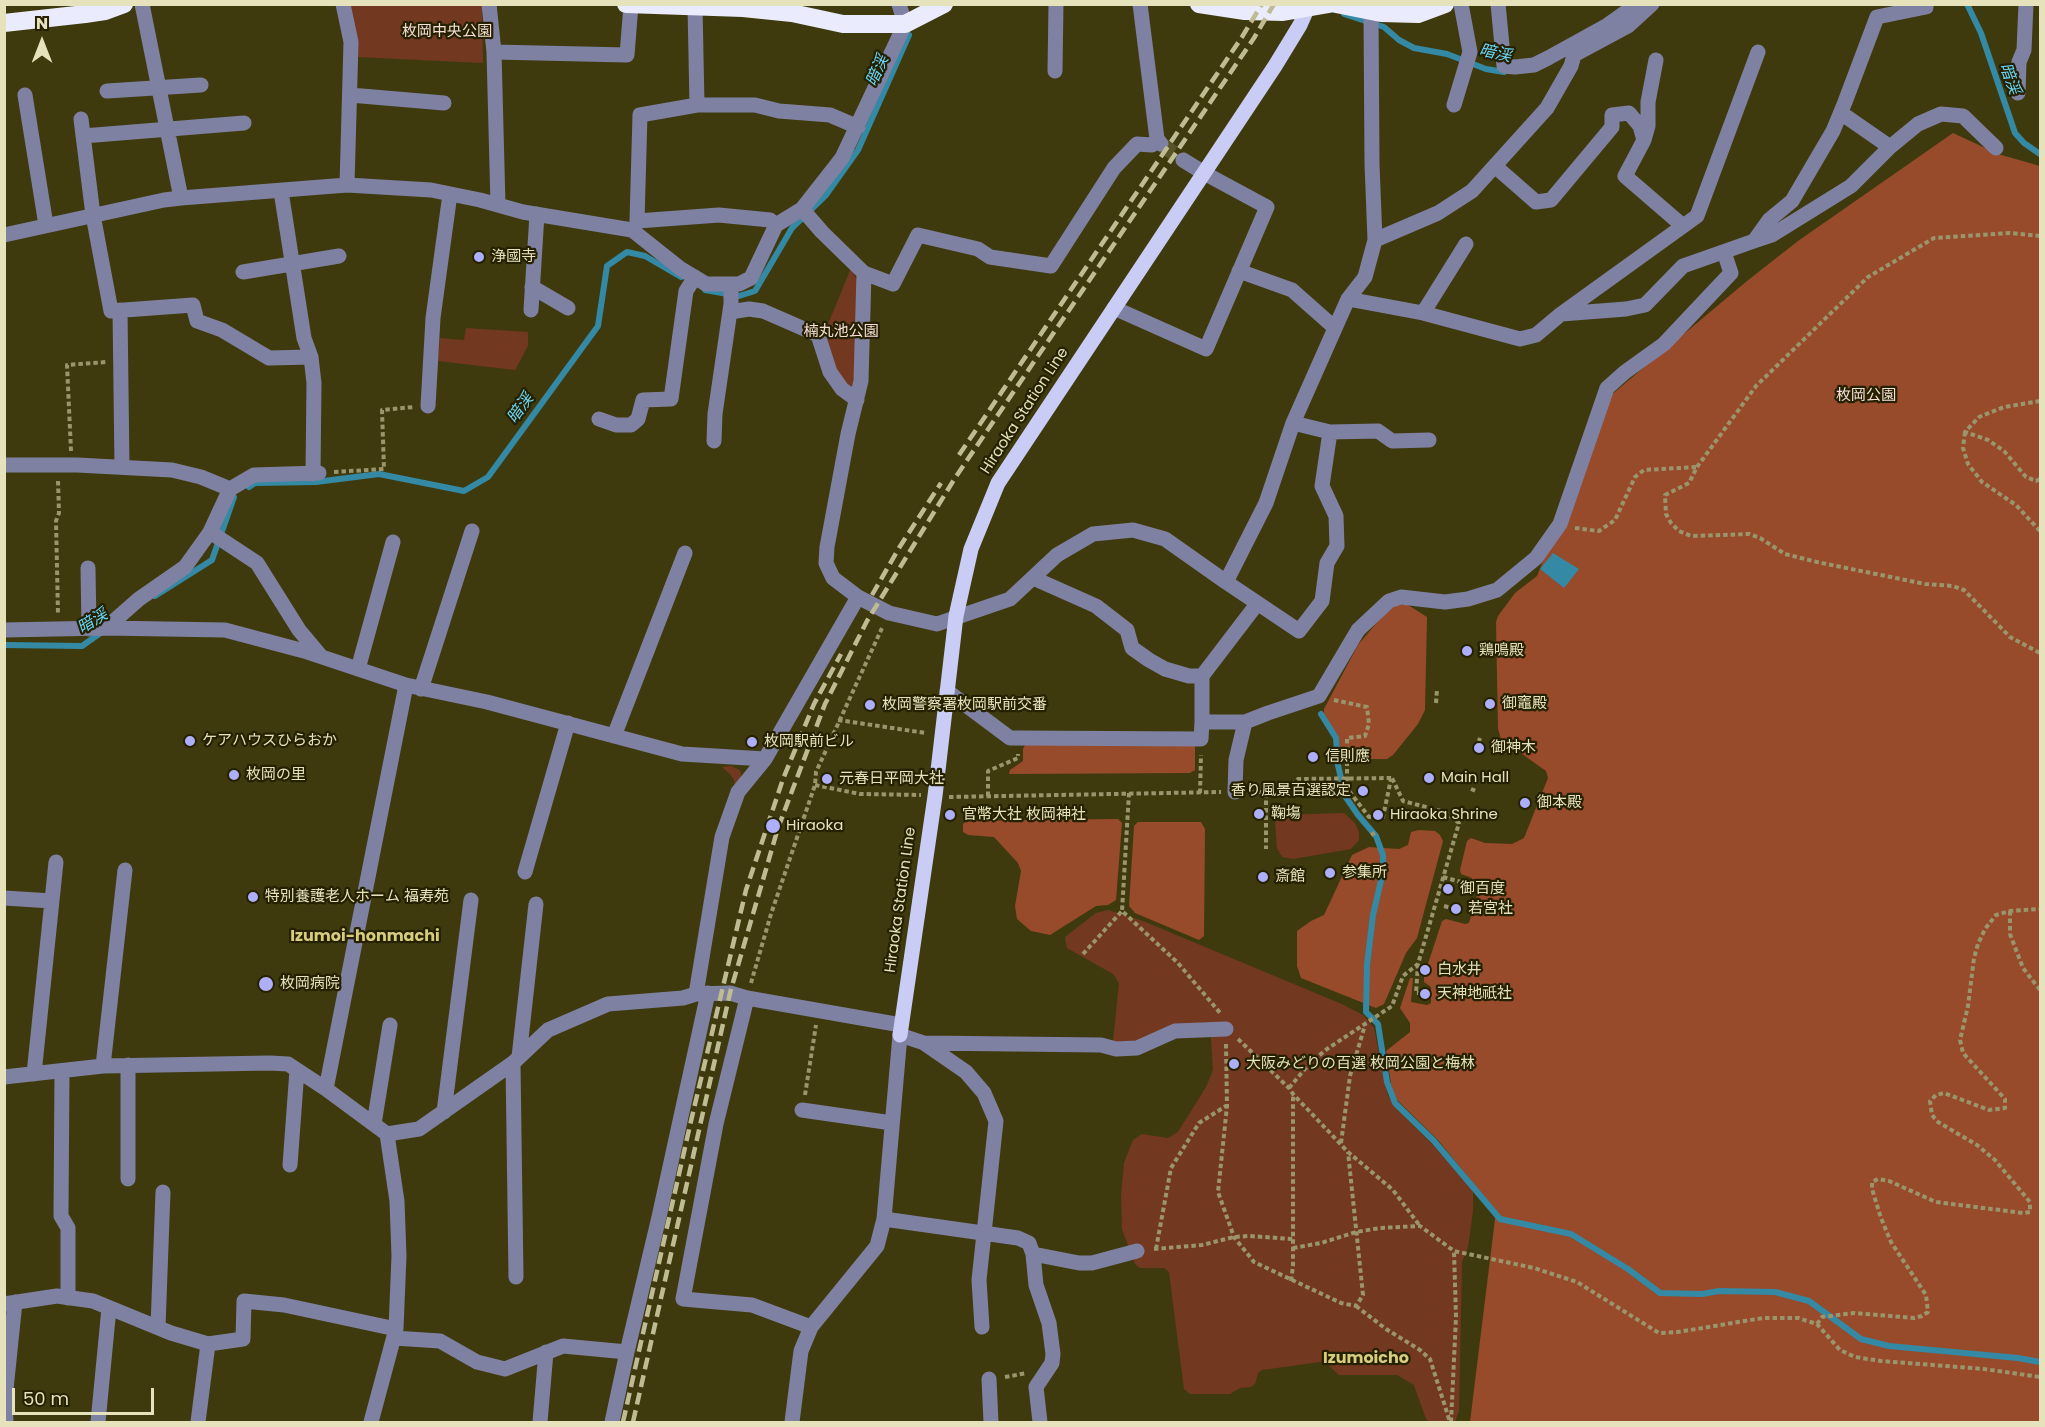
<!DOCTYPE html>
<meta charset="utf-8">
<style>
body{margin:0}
#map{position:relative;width:2045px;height:1427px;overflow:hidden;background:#3f3a0e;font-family:Poppins,sans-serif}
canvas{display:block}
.frame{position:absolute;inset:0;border:6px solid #e6e2bb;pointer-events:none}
.north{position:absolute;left:12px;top:12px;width:60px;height:60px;-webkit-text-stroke:4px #252100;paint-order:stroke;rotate:0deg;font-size:16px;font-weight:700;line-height:24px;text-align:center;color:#e6e2bb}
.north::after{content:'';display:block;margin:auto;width:21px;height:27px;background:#e6e2bb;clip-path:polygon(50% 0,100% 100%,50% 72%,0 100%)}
.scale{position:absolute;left:12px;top:1388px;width:142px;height:27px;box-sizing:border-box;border:3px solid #e6e2bb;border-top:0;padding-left:8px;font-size:18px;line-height:21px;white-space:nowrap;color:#e6e2bb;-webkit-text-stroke:4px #252100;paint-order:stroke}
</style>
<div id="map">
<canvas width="2045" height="1427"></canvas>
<div class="frame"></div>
<div class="north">N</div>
<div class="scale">50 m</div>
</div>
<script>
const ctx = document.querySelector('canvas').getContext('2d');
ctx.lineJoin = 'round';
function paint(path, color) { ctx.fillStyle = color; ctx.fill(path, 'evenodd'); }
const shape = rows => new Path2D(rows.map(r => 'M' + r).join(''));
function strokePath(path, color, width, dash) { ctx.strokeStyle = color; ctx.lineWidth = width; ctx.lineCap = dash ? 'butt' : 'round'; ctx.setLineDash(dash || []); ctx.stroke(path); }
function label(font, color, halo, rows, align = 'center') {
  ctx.font = font + ' Poppins,"Noto Sans JP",sans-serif'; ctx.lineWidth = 4.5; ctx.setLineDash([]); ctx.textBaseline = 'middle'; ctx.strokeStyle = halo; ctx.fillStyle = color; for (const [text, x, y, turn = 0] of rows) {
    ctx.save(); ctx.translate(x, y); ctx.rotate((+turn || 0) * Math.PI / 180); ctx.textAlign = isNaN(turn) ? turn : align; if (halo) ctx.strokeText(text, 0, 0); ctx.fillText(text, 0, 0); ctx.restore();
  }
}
paint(shape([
 [349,5,482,5,483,63,357,57],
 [851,268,858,283,855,393,839,379,828,354,826,329],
 [466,328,528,332,528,346,515,370,438,361,440,338,464,340],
 [731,766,740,770,741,774,741,781,735,788,734,780,730,774,722,767],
 [1344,813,1355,823,1359,832,1359,840,1351,849,1293,859,1282,857,1277,848,1275,822,1279,815],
 [1108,910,1143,921,1344,1005,1363,1015,1374,1028,1388,1096,1398,1110,1434,1146,1473,1190,1473,1211,1468,1247,1462,1262,1459,1411,1455,1422,1429,1422,1426,1419,1414,1385,1397,1375,1339,1375,1327,1364,1320,1362,1262,1370,1258,1373,1255,1384,1251,1387,1240,1388,1230,1394,1190,1394,1184,1389,1169,1272,1164,1268,1140,1268,1135,1264,1122,1229,1121,1196,1124,1163,1133,1140,1142,1134,1168,1138,1178,1132,1206,1087,1213,1070,1210,1024,1206,1022,1179,1026,1135,1043,1113,1042,1119,983,1113,974,1067,948,1065,937,1096,913]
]), '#733820');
paint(shape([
 [1953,133,1998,154,2040,166,2040,1422,1470,1422,1496,1211,1438,1140,1395,1098,1391,1084,1386,1051,1410,1032,1410,1023,1400,1008,1410,978,1413,978,1411,1002,1427,1005,1431,1003,1431,987,1424,982,1424,976,1442,921,1446,919,1465,924,1469,923,1477,896,1472,878,1461,874,1460,870,1467,841,1471,838,1485,843,1512,844,1524,838,1548,778,1546,771,1501,739,1498,729,1496,622,1498,616,1515,593,1537,576,1610,396,1747,281,1798,241],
 [1397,605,1408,605,1427,617,1425,710,1418,724,1393,755,1387,759,1343,759,1340,757,1339,739,1324,714,1324,709,1358,645,1385,613],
 [1192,743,1195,747,1195,770,1190,773,1009,774,1010,770,1023,761,1023,749,1025,745],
 [1118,819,1122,823,1116,900,1108,905,1096,906,1050,935,1031,931,1017,919,1015,906,1021,871,1018,863,994,837,968,835,963,832,963,824,966,821],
 [1138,822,1201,822,1205,829,1204,936,1199,940,1135,913,1129,906,1134,826],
 [1419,830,1435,831,1440,835,1443,841,1417,938,1406,953,1384,1004,1376,1008,1301,978,1297,966,1297,931,1311,921,1324,915,1352,855,1369,847,1399,849,1408,845,1411,832]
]), '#974b2b');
paint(shape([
 [1553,553,1579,569,1564,588,1540,569]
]), '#3489a4');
strokePath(shape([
 [1967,4,1981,33,2015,133,2024,143,2040,154],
 [1344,14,1384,27,1399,40,1414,48,1447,54,1486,69,1504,72],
 [705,290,739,296,755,291,792,228,826,195,858,150,909,35],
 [249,487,255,483,316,482,379,474,464,491,488,477,598,326,607,266,627,252,645,256,681,277],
 [155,596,212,560,234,497],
 [4,645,82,646,102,632],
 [1321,714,1336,738,1338,765,1345,796,1358,815,1376,836,1383,855,1383,872,1373,915,1367,965,1366,1012,1378,1024,1387,1082,1395,1103,1434,1141,1500,1219,1571,1234,1628,1269,1660,1293,1702,1294,1719,1291,1775,1292,1809,1301,1861,1339,1889,1346,2018,1358,2040,1362]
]), '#3489a4', 6);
strokePath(shape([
 [1161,144,1183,160]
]), '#585328', 15, [15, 8]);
strokePath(shape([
 [2040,236,2010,233,1934,238,1868,277,1756,386,1697,467,1689,483,1665,495,1666,514,1671,523,1679,531,1691,536,1749,534,1760,538,1785,554,1817,562,1925,584,1953,586,1964,590,2010,637,2040,653],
 [2040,401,2004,407,1979,417,1965,432,1988,440,2004,451,2026,477,2036,481,2040,479],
 [1965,432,1963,448,1968,464,1982,482,2016,505,2040,531],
 [71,451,67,365,106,362],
 [334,472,384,469,382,410,414,407],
 [58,481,59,513,56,521,58,614],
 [1575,528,1599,531,1615,520,1635,477,1644,470,1697,467],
 [1334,700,1367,707,1369,724,1365,736,1347,738,1347,778,1349,791,1369,817,1383,817,1391,779],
 [1436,703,1437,689],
 [838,720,926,733],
 [1479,741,1480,738],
 [1448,778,1453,778],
 [815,785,860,794,921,795],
 [1471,789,1476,791],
 [1249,792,1283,792,1298,779,1392,778],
 [1129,793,1122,911,1178,963,1221,1014],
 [1200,793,1201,755],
 [1266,793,1266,849],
 [988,796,988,771,1018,758,1018,754],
 [949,797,1221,792],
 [1371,835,1376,832],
 [1443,877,1461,882],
 [1444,906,1451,908],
 [2010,911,2010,934,2023,968,2040,990],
 [1083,954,1122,911],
 [1418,964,1416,993,1420,993],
 [751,983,771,914,815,785,816,772,882,628],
 [1238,1039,1289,1088,1293,1094,1348,1152,1393,1190,1420,1226],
 [1226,1044,1227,1106,1218,1192,1234,1237,1254,1262,1341,1303,1356,1306,1363,1295,1348,1152],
 [1289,1088,1310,1063,1327,1049,1392,1006,1403,976,1418,964,1459,823,1445,812,1403,801,1392,778],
 [805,1095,816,1025],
 [1341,1143,1350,1076,1365,1025],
 [1293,1248,1321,1243,1356,1232,1380,1228,1420,1226,1454,1251,1534,1268,1577,1282,1659,1333,1678,1332,1763,1318,1798,1318,1817,1324,1840,1350,1855,1357,1881,1361,1984,1369,2040,1377],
 [1154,1249,1202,1245,1234,1237,1249,1236,1293,1239],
 [1156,1249,1171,1168,1199,1123,1226,1106],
 [1291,1281,1293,1266,1293,1094],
 [1356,1306,1386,1329,1420,1350,1430,1359,1450,1422],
 [1817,1324,1822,1317,1854,1313,1914,1318,1922,1316,1928,1312,1926,1295,1891,1242,1881,1218,1872,1189,1872,1182,1878,1179,1889,1181,1936,1202,2023,1213,2030,1212,2030,1202,1995,1160,1977,1145,1938,1122,1932,1115,1930,1101,1936,1095,1944,1093,1989,1110,2005,1108,2005,1099,1963,1053,1960,1040,1968,1006,1974,958,1978,944,1985,929,1996,915,2010,911,2040,909],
 [1005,1377,1027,1373],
 [1451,1422,1456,1317,1454,1251]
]), '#9a956c', 4, [4.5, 3]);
strokePath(shape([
 [142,4,181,198],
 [343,4,351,42,347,185],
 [489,4,494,52,498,205],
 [1140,4,1157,139,1161,144],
 [1498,4,1504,66,1515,67,1534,65,1548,58,1606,26,1630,9,1634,4],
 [695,6,697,105],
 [494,52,627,55,631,5],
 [1055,71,1056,4],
 [107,91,201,85],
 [2018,93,2019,62,2024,50,2026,4],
 [25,95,46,225],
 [350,95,444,103],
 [1454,105,1470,52,1461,4],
 [1841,113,1890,147],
 [81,119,93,215,111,311,193,305,197,321,222,330,269,358,311,357],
 [83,136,244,123],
 [1644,140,1648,126,1648,102,1656,60],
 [1496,167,1536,202,1551,200,1612,127,1612,115,1629,113,1640,126,1644,140,1625,176,1683,226],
 [281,191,304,338,311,357,314,383,313,474],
 [802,209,822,232,864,273,861,381,848,434,827,547,826,563,833,578,858,597,889,613,937,624,1010,599,1057,555,1093,534,1133,530,1165,539,1226,582,1266,503,1293,423,1348,299,1365,277,1375,240,1372,164,1371,11],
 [776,225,770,220,719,215,637,221,640,115,697,105,755,105,779,111,830,115,858,127],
 [4,235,164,200,181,198,347,185,431,190,480,200,523,212,632,230,681,269,706,284,739,284,751,278,776,225,802,209,842,158,905,24,899,4],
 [1375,240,1438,213,1472,191,1547,108,1571,66,1574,55,1628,26,1652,4],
 [1754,241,1772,235,1851,186,1890,147,1918,124,1941,114,1963,116,1996,148],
 [1239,271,1292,290,1335,328],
 [243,272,339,256],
 [864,273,893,284,918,235,978,249,990,257,1051,266,1114,168,1137,144,1152,145,1157,139],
 [532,287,568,308],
 [1348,299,1423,313,1520,339,1536,335,1561,314,1626,309,1645,305,1683,266,1754,241,1769,220,1792,201,1833,131,1845,102,1877,17,1926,7,1926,4],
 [1114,308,1206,349,1267,207,1204,173,1183,160],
 [120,310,122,467],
 [531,310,537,214],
 [730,312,749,309,763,311,818,335,830,372,842,389,857,400],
 [1423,313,1466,244],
 [1561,314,1697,216,1758,52],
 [428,406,433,318,450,194],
 [599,419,616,425,631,425,638,419,643,400,671,399,686,291,695,277],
 [1293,423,1330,432,1378,431,1392,441,1429,440],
 [714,441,715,414,731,304,731,284],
 [4,465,77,465,172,470,201,477,230,489],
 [210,532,257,563,299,630,320,655],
 [88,568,89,629],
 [1033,578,1096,606,1127,630,1132,648,1149,660,1165,669,1189,676,1202,676],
 [1226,582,1299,631,1322,601,1327,563,1337,546,1336,516,1322,486,1330,432],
 [106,628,139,599,185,567,210,532,230,489,254,475,319,473],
 [4,630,106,628,225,630,304,651,406,685,487,702,682,754,765,759],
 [358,669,393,542],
 [421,689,472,531],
 [947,691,1010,738,1017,738,1201,739,1202,722,1245,722,1268,713,1319,696,1358,630,1389,601,1401,597,1445,602,1468,599,1497,590,1536,558,1560,524,1607,388,1625,372,1664,344,1731,273,1724,252],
 [1202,722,1202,676,1257,604],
 [614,736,685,553],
 [1235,792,1236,760,1245,722],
 [525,872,568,723],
 [4,898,52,901],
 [696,994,722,837,738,792,765,759,858,597],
 [747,998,716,1124,683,1299,752,1305,811,1327],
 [924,1043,1101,1045,1116,1049,1137,1048,1175,1031,1226,1029],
 [519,1057,536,904],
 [513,1063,516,1277],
 [103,1066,125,870],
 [62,1071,61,1216,68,1228,68,1298],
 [34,1074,56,862],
 [4,1077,103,1066,270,1063,288,1064,326,1089,387,1134,397,1201,399,1256,396,1329,371,1422],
 [326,1089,406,685],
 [802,1110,892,1123],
 [444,1112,471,900],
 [374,1124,390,1025],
 [387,1134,419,1129,513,1063,548,1030,608,1004,683,998,696,994,730,993,747,998,901,1025],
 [290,1165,297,1070],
 [128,1179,128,1065],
 [884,1219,1018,1238,1029,1243,1033,1254,1036,1285,1049,1323,1053,1354,1052,1363,1036,1387,1040,1422],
 [1033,1254,1079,1263,1092,1263,1137,1251],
 [4,1304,57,1296,93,1301,171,1333,208,1344,243,1339,244,1301,284,1305,396,1329],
 [158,1327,163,1192],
 [394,1338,440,1341,477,1362,505,1369,563,1346,627,1352,659,1217,708,993],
 [989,1379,991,1422],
 [6,1422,5,1399,15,1302],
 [98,1422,109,1308],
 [198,1422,208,1344],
 [540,1422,546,1352],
 [612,1422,627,1352],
 [792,1422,801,1351,811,1327,877,1246,884,1219,900,1035,924,1043,966,1072,984,1093,996,1121,979,1280,982,1327]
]), '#7f81a3', 15);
strokePath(shape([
 [900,1035,935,796,956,616,971,549,998,483,1275,66,1300,25,1308,7]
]), '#c9ccf5', 15);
strokePath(shape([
 [626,4,743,8,792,13,843,24,905,24,944,4],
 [1199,4,1245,11,1283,12,1329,4],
 [1336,4,1381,13,1418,14,1445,4],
 [4,23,85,14,105,11,124,4]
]), '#eaebfc', 18);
strokePath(shape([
 [959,455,1242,37,1262,4],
 [872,595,899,548,941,483],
 [623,1422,691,1121,746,890,783,779,814,704,841,654],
 [633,1422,730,993,778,828,825,704,867,621,955,478,1254,38,1274,4]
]), '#bfbb93', 4.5, [12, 6]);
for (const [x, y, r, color] of [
 [479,257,6,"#adaffb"],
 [1467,651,6,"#adaffb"],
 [1490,704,6,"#adaffb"],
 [870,705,6,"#adaffb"],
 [190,741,6,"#adaffb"],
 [752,742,6,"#adaffb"],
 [1479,748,6,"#adaffb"],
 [1313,757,6,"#adaffb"],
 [234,775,6,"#adaffb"],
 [1429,778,6,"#adaffb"],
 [827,779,6,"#adaffb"],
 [1363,791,6,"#adaffb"],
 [1525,803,6,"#adaffb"],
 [1259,814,6,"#adaffb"],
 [950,815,6,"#adaffb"],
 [1378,815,6,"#adaffb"],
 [773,826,8,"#adaffb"],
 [1330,873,6,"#adaffb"],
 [1263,877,6,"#adaffb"],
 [1448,889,6,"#adaffb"],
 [253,897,6,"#adaffb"],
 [1456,909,6,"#adaffb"],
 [1425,970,6,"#adaffb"],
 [266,984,8,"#adaffb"],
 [1425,994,6,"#adaffb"],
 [1234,1064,6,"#adaffb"]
]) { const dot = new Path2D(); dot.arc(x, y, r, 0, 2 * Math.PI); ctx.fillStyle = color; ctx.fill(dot); strokePath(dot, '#252100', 2); }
label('15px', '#f5ded5', '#252100', [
 ["枚岡中央公園",447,32],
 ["楠丸池公園",841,332],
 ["枚岡公園",1866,396]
]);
label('15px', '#e6e2bb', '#252100', [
 ["浄國寺",491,257],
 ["鶏鳴殿",1479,651],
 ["御竈殿",1502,704],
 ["枚岡警察署枚岡駅前交番",882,705],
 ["ケアハウスひらおか",202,741],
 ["枚岡駅前ビル",764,742],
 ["御神木",1491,748],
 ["信則應",1325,757],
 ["枚岡の里",246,775],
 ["Main Hall",1441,778],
 ["元春日平岡大社",839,779],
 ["香り風景百選認定",1351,791,"right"],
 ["御本殿",1537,803],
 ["鞠塲",1271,814],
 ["官幣大社 枚岡神社",962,815],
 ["Hiraoka Shrine",1390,815],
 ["Hiraoka",786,826],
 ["参集所",1342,873],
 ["斎館",1275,877],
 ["御百度",1460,889],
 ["特別養護老人ホーム 福寿苑",265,897],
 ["若宮社",1468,909],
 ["白水井",1437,970],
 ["枚岡病院",280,984],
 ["天神地祇社",1437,994],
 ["大阪みどりの百選 枚岡公園と梅林",1246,1064]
], 'left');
label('15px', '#e6e2bb', '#252100', [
 ["Hiraoka Station Line",1025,411,-57],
 ["Hiraoka Station Line",901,900,-82]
]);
label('italic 16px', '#69d8fd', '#252100', [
 ["暗渓",1495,54,12],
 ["暗渓",878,71,-66],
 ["暗渓",2009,79,70],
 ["暗渓",521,409,-54],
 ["暗渓",93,622,-32]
]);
label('bold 16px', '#d7cd7c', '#252100', [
 ["Izumoi-honmachi",365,937],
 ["Izumoicho",1366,1359]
]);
</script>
